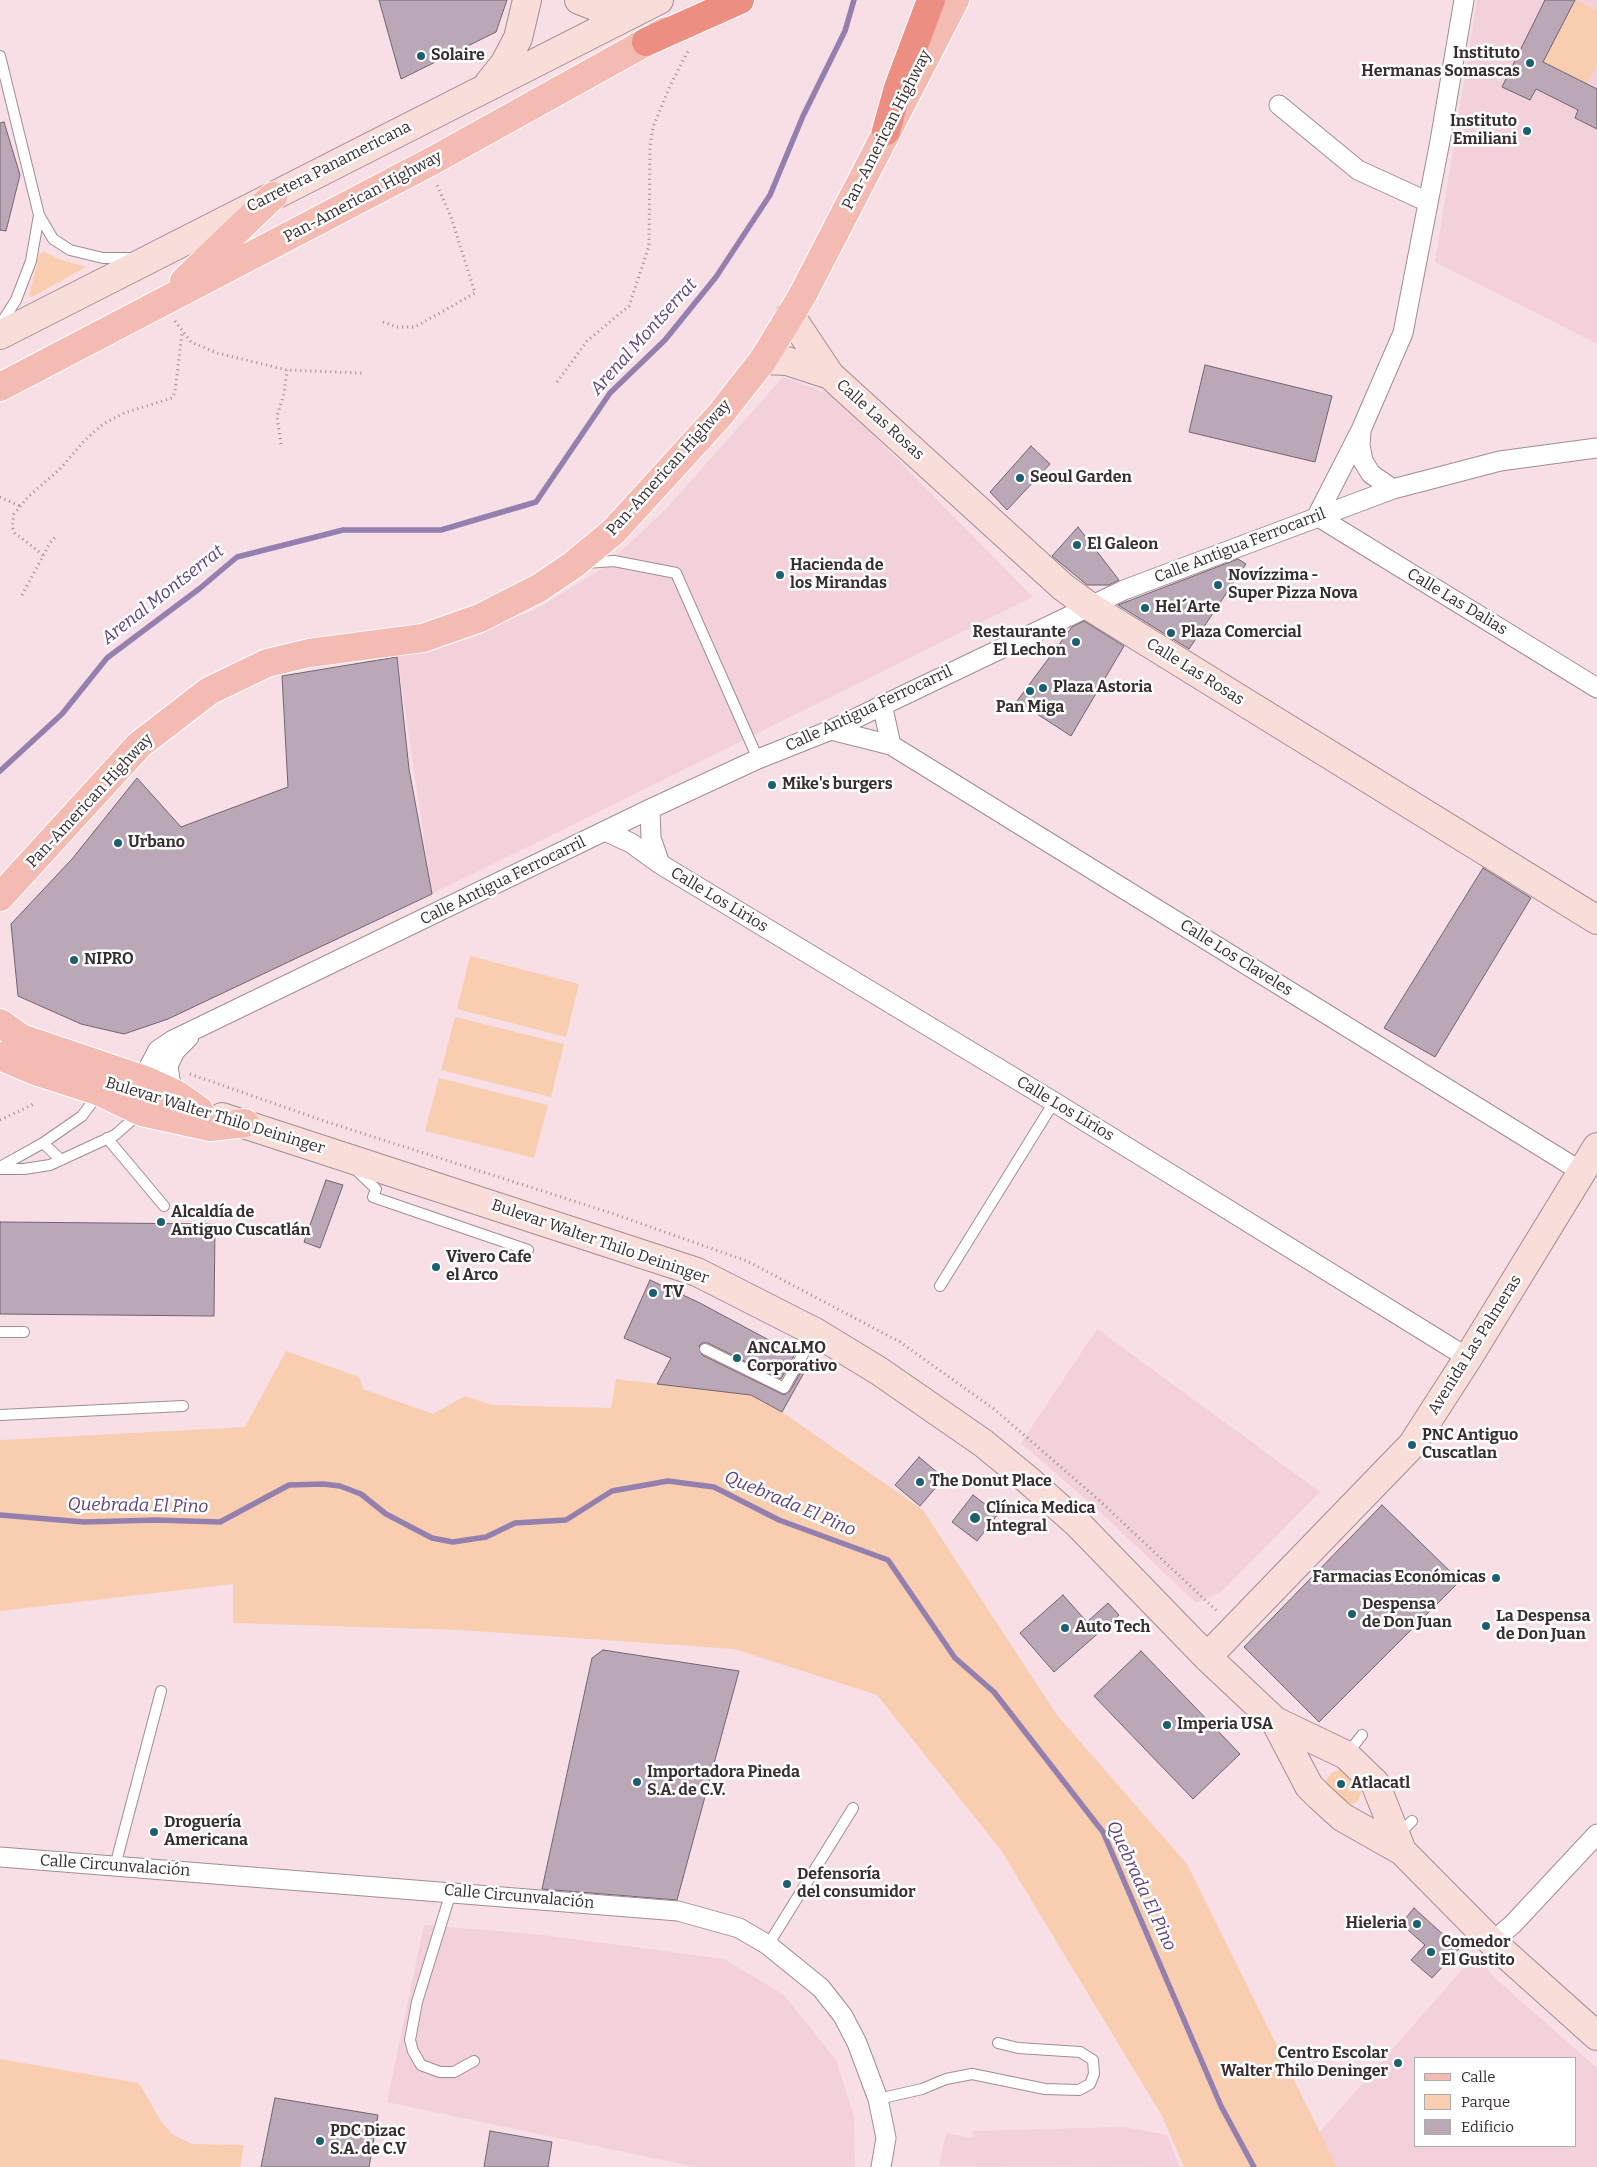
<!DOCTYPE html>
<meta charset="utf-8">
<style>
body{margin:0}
#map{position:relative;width:1597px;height:2167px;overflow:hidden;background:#f7dfe5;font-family:Bitter,serif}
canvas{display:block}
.legend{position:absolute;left:1414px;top:2057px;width:162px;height:90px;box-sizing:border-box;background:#fff;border:1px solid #afabad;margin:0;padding:6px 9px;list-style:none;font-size:15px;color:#382e31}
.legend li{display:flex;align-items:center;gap:10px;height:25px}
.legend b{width:25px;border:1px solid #afabad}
</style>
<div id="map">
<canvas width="1597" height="2167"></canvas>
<ul class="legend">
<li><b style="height:6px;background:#f4bbb3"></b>Calle</li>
<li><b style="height:14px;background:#f9ceb0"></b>Parque</li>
<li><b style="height:14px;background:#baa8b7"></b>Edificio</li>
</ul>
</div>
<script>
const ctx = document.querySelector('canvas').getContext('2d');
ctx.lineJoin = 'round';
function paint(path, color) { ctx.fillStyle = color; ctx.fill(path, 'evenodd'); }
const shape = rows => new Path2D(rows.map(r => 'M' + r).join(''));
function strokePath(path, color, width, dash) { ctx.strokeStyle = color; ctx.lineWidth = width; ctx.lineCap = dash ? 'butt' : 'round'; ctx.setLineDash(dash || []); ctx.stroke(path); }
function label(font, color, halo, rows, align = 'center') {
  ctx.font = font + ' Bitter,serif'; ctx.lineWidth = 5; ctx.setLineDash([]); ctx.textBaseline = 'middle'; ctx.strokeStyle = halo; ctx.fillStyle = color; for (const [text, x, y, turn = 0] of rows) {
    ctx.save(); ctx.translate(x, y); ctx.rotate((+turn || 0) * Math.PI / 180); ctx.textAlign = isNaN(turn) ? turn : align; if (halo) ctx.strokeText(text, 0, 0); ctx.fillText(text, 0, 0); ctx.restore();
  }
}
paint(shape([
 [1477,0,1597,0,1597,344,1435,262],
 [783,377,835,396,1033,597,432,894,397,654,533,611,603,568,666,509],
 [1097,1329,1320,1492,1222,1591,1196,1603,1097,1509,1021,1443],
 [424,1925,535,1934,724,1959,784,1995,836,2060,854,2117,855,2167,696,2167,387,2102],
 [1475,1955,1497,1980,1597,2068,1597,2167,1337,2167,1319,2133],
 [1416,2058,1576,2058,1576,2146,1416,2146],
 [1124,2127,1167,2135,1180,2167,939,2166,946,2133,972,2138,973,2131]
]), '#f2d1da');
paint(shape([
 [1575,0,1597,10,1597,65,1587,84,1543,62],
 [43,251,61,260,86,267,32,297,29,296,39,255],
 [470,956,579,984,566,1037,457,1009],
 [455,1017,564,1044,551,1097,441,1070],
 [439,1078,548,1105,534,1158,425,1131],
 [286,1351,359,1377,363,1389,433,1414,465,1396,492,1405,611,1408,616,1379,751,1395,782,1412,923,1510,1057,1715,1187,1864,1337,2167,1184,2167,1162,2116,1001,1850,877,1695,734,1649,460,1630,233,1623,233,1584,0,1611,0,1440,245,1427],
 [1343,1768,1363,1789,1358,1801,1346,1807,1324,1783,1331,1773],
 [0,2059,139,2083,161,2121,172,2134,192,2144,244,2145,240,2167,0,2167]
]), '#f9ceb0');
strokePath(shape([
 [0,771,62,714,107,658,199,589,237,557,343,530,441,530,536,502,610,393,665,340,716,277,770,195,803,116,845,31,854,0],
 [0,1515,84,1522,156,1520,220,1522,289,1485,323,1484,340,1486,361,1494,386,1514,432,1538,453,1542,486,1537,515,1523,566,1520,612,1491,668,1481,714,1487,779,1520,888,1560,955,1658,994,1692,1103,1832,1221,2106,1254,2167]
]), '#9480af', 5.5);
const building = shape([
 [379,0,507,0,496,32,401,79,379,0],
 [1545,0,1575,0,1543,62,1597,89,1597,129,1575,118,1578,110,1536,89,1530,100,1502,87,1545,0],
 [4,122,20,175,6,231,0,230,0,123,4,122],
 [1205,365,1332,396,1315,462,1189,432,1205,365],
 [1031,446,1050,464,1007,510,990,492,1031,446],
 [1078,527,1119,580,1109,585,1087,585,1052,556,1078,527],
 [1238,559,1246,564,1189,649,1118,605,1238,559],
 [1084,621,1124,646,1071,736,1017,701,1072,627,1084,621],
 [397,657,409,769,432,894,168,1019,124,1034,81,1024,18,996,11,924,72,859,137,778,181,827,288,787,282,676,397,657],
 [1483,868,1531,898,1435,1057,1384,1028,1483,868],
 [326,1180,343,1185,320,1248,304,1242,326,1180],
 [0,1222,215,1224,214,1316,0,1314,0,1222],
 [650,1280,698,1302,795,1354,781,1379,708,1343,702,1343,699,1346,702,1355,784,1395,790,1391,807,1361,810,1362,782,1412,751,1395,657,1384,671,1358,624,1338,650,1280],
 [919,1457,944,1478,920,1506,895,1485,919,1457],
 [973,1495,998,1514,977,1541,952,1522,973,1495],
 [1382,1505,1460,1581,1319,1722,1244,1647,1382,1505],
 [1063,1595,1087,1622,1108,1603,1119,1615,1054,1672,1020,1633,1063,1595],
 [603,1650,739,1671,677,1900,542,1889,592,1658,603,1650],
 [1141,1651,1240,1754,1193,1799,1094,1696,1141,1651],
 [1414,1908,1459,1949,1432,1978,1411,1960,1425,1945,1401,1924,1414,1908],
 [275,2098,378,2115,369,2167,261,2167,275,2098],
 [490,2131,552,2142,548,2167,484,2167,490,2131]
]);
paint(building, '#baa8b7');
strokePath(building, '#736370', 1);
const lane = shape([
 [0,56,39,215,53,239,70,250,103,258,134,258],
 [0,325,16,300,31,261,39,215],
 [586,563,614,561,676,573,758,759],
 [107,1138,164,1206],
 [43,1143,61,1160],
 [0,1167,43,1143,82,1116,99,1093],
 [0,1169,24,1169,50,1165,115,1135,139,1114],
 [355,1169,376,1189,373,1197,528,1250],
 [940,1286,1054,1102],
 [0,1332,24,1332],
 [705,1349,784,1388,815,1333],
 [0,1415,183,1406],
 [1347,1754,1362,1735],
 [1399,1834,1412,1821],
 [115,1866,161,1691],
 [451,1892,417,2002,410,2040,413,2051,421,2065,440,2072,454,2072,474,2061],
 [768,1945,853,1808],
 [878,2099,922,2089,946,2079,972,2074,1045,2089,1079,2090,1090,2084,1094,2074,1093,2060,1080,2052,1018,2048,998,2043]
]);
const street = shape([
 [1464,0,1440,141,1403,333,1361,430,1317,516,1597,688],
 [1279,105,1358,170,1428,202],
 [1361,432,1360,445,1363,461,1371,474,1393,489],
 [882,704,891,745],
 [831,730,891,745,1582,1172],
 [650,809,651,838,660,864],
 [605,831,631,843,660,864,1054,1102,1468,1358],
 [142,1092,149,1067,158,1050,173,1040,650,809,758,759,831,730,1124,590,1393,489,1500,461,1597,448],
 [176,1094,171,1086,168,1066,175,1051,189,1037],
 [0,1857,678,1911,739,1928,768,1945,821,1988,843,2016,857,2043,878,2099,886,2138,881,2167],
 [1492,1942,1513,1924,1597,1834]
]);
const secondary = shape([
 [579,0,602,9,634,13],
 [489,83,505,63,518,38,527,0],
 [790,315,830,375,1063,587,1089,606,1597,920],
 [0,335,659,0],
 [763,360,787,361,830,375],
 [86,1075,181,1105],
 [222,1117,697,1272,815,1332,879,1371,983,1443,1027,1479,1078,1524,1207,1657,1275,1721,1346,1755,1375,1783,1402,1851],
 [1207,1657,1412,1445,1468,1358,1597,1147],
 [1275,1721,1309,1786,1319,1796,1342,1817,1402,1851,1492,1942,1597,2036]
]);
const primary = shape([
 [184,281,273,196],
 [0,387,432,161,666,31],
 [0,897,139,745,209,691,267,663,309,653,423,638,480,618,539,588,573,565,614,531,719,416,763,360,802,296,955,0],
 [0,1023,21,1038,145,1080,176,1094,199,1110],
 [0,1056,35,1071,100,1092,142,1112,210,1127,245,1123]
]);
const highway = shape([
 [646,42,740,0],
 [886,131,898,88,931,0]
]);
strokePath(lane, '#a28c92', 12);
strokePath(street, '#a28c92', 21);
strokePath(secondary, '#a28c92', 30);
strokePath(primary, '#fff', 30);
strokePath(highway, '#fff', 30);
strokePath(shape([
 [175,321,191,342,217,353,287,370,362,373],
 [383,322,397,327,415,327,475,293,451,217,436,183],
 [557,382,587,341,629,306,649,246,650,146,653,127,670,86,689,49],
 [281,444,277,416,284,394,287,370],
 [0,497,20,506],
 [43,555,15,533,12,527,14,514,29,496,59,470,84,441,103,424,124,413,172,398,175,392,182,333],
 [22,595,50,543,57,535],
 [190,1074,327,1122,611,1213,747,1261,900,1342,994,1409,1100,1501,1218,1612],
 [0,1120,36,1103]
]), '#9b8a8e', 3, [1, 4]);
strokePath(lane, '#fff', 10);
strokePath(street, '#fff', 19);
strokePath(secondary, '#f9ddd9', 28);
strokePath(primary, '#f4bbb3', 28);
strokePath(highway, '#ec8e81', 28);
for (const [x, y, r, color] of [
 [421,56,5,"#1a6071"],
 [1530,63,5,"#1a6071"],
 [1527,131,5,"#1a6071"],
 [1020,478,5,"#1a6071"],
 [1077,545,5,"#1a6071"],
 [780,575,5,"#1a6071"],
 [1218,585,5,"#1a6071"],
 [1145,608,5,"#1a6071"],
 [1171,633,5,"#1a6071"],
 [1076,642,5,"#1a6071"],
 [1043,688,5,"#1a6071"],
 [1030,691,5,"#1a6071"],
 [772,785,5,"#1a6071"],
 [118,843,5,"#1a6071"],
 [74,960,5,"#1a6071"],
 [161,1222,5,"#1a6071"],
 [436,1267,5,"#1a6071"],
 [653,1293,5,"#1a6071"],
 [737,1358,5,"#1a6071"],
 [1412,1445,5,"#1a6071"],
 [920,1482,5,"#1a6071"],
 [975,1518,6,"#1a6071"],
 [1496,1578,5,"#1a6071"],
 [1352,1614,5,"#1a6071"],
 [1486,1626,5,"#1a6071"],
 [1065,1628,5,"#1a6071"],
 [1167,1725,5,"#1a6071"],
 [637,1782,5,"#1a6071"],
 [1341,1784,5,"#1a6071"],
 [154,1832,5,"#1a6071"],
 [787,1884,5,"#1a6071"],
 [1417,1924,5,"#1a6071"],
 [1431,1952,5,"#1a6071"],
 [1398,2063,5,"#1a6071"],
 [320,2141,5,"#1a6071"]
]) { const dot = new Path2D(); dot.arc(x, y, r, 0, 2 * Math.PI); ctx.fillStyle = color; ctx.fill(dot); strokePath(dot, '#fff', 2); }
label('bold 16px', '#382e31', '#fff', [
 ["Instituto",1520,54,"right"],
 ["Hermanas Somascas",1520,72,"right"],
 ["Solaire",431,56],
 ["Instituto",1517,122,"right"],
 ["Emiliani",1517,140,"right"],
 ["Seoul Garden",1030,478],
 ["El Galeon",1087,545],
 ["Hacienda de",790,566],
 ["los Mirandas",790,584],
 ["Novízzima -",1228,576],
 ["Super Pizza Nova",1228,594],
 ["Hel´Arte",1155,608],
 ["Restaurante",1066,633,"right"],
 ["El Lechon",1066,651,"right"],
 ["Plaza Comercial",1181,633],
 ["Plaza Astoria",1053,688],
 ["Pan Miga",1030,708,"center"],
 ["Mike's burgers",782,785],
 ["Urbano",128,843],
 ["NIPRO",84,960],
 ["Alcaldía de",171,1213],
 ["Antiguo Cuscatlán",171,1231],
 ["Vivero Cafe",446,1258],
 ["el Arco",446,1276],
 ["TV",663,1293],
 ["ANCALMO",747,1349],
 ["Corporativo",747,1367],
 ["PNC Antiguo",1422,1436],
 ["Cuscatlan",1422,1454],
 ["The Donut Place",930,1482],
 ["Clínica Medica",986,1509],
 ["Integral",986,1527],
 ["Farmacias Económicas",1486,1578,"right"],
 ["Despensa",1362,1605],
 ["de Don Juan",1362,1623],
 ["La Despensa",1496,1617],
 ["de Don Juan",1496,1635],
 ["Auto Tech",1075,1628],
 ["Imperia USA",1177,1725],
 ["Importadora Pineda",647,1773],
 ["S.A. de C.V.",647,1791],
 ["Atlacatl",1351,1784],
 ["Droguería",164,1823],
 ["Americana",164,1841],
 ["Defensoría",797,1875],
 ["del consumidor",797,1893],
 ["Hieleria",1407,1924,"right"],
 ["Comedor",1441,1943],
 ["El Gustito",1441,1961],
 ["Centro Escolar",1388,2054,"right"],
 ["Walter Thilo Deninger",1388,2072,"right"],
 ["PDC Dizac",330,2132],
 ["S.A. de C.V",330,2150]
], 'left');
label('16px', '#382e31', '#fff', [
 ["Pan-American Highway",887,130,-63],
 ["Carretera Panamericana",329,167,-27],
 ["Pan-American Highway",363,197,-28],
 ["Calle Las Rosas",880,420,42],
 ["Pan-American Highway",669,468,-48],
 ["Calle Antigua Ferrocarril",1240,546,-21],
 ["Calle Las Dalias",1457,602,31],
 ["Calle Las Rosas",1195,672,32],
 ["Calle Antigua Ferrocarril",869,709,-25],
 ["Pan-American Highway",90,801,-47],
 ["Calle Antigua Ferrocarril",503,881,-26],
 ["Calle Los Lirios",719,900,31],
 ["Calle Los Claveles",1236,958,32],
 ["Calle Los Lirios",1065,1109,31],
 ["Bulevar Walter Thilo Deininger",215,1116,17],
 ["Bulevar Walter Thilo Deininger",600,1242,19],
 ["Avenida Las Palmeras",1475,1345,-58],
 ["Calle Circunvalación",115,1866,4],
 ["Calle Circunvalación",519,1897,5]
]);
label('italic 18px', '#5e4280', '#fff', [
 ["Arenal Montserrat",644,337,-48],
 ["Arenal Montserrat",163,595,-38],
 ["Quebrada El Pino",790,1504,23],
 ["Quebrada El Pino",138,1506,1],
 ["Quebrada El Pino",1141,1886,65]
]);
</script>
